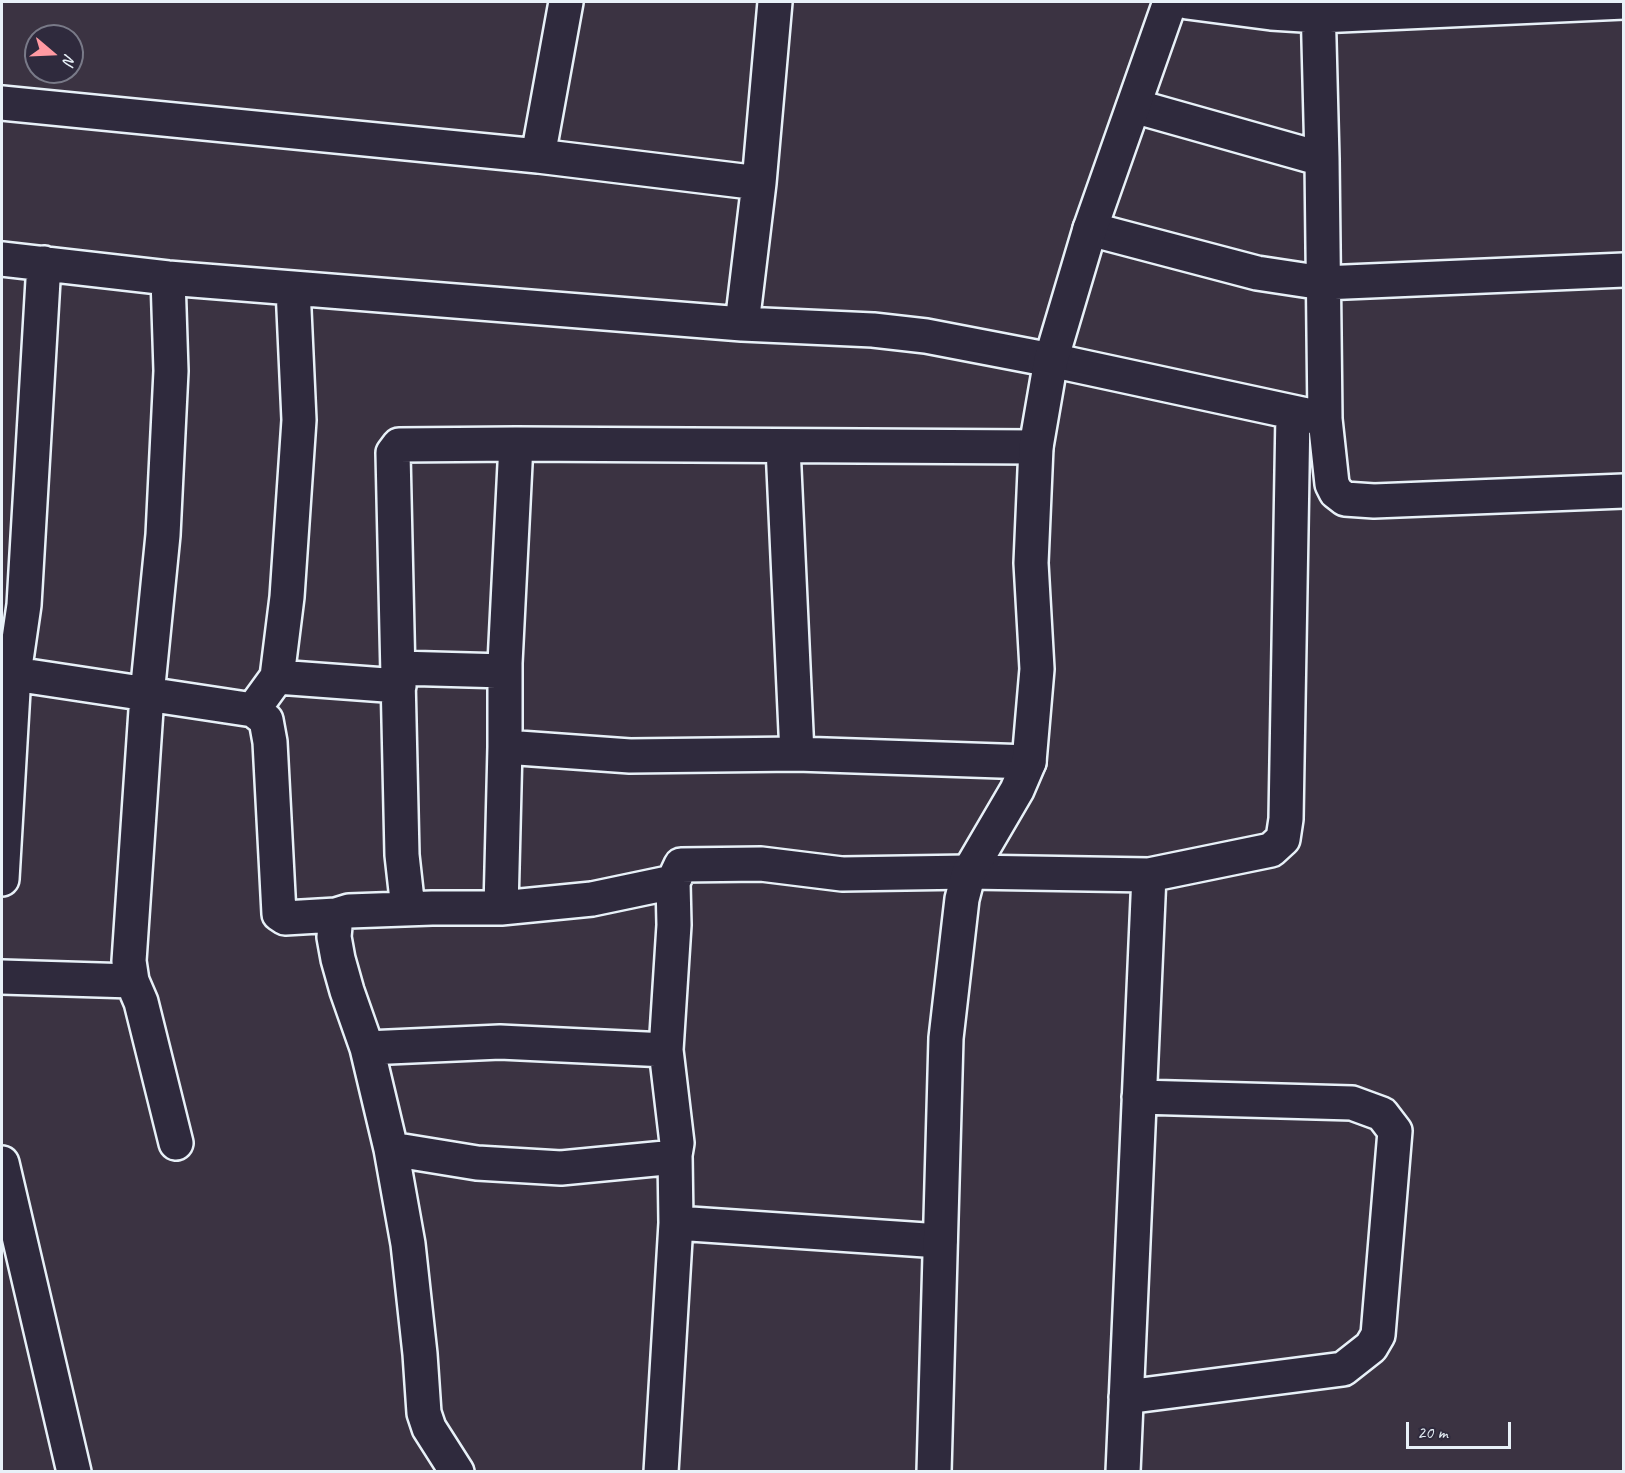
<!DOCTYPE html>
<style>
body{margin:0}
#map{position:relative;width:1625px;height:1473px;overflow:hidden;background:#3b3342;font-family:Caveat,sans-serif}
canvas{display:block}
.frame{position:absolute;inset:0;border:3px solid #e8f1f8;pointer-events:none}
.north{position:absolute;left:24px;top:24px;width:60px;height:60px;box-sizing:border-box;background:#2f2a3d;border:2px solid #797a88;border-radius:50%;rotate:109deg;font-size:16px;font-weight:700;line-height:24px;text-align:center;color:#e8f1f8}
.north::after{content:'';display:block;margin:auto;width:21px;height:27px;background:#ff9aa2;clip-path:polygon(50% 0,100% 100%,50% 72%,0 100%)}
.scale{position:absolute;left:1406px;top:1422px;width:105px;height:27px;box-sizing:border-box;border:3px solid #e8f1f8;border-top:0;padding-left:8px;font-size:18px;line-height:21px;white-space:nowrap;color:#e8f1f8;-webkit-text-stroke:4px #2f2a3d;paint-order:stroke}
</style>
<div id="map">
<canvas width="1625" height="1473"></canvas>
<div class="frame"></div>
<div class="north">N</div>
<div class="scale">20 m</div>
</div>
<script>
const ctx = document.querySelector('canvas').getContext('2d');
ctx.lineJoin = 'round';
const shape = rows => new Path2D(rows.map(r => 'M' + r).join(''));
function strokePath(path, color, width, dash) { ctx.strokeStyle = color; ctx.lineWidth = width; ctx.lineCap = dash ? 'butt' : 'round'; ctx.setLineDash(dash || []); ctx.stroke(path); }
const minor = shape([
 [1187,2,1271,13,1319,16,1624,2],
 [1318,2,1322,159,1325,419,1332,484,1336,492,1345,499,1374,501,1624,491],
 [2,103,538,156,759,183],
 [1134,106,1322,159],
 [538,156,566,2],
 [1090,229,1257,273,1323,283,1624,270],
 [2,259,168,278,742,324,873,330,926,336,1051,360,1325,419],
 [168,278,171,371,163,535,147,695,129,961,132,981,141,1002,176,1143],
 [742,324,759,183,775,2],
 [783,447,797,754],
 [398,668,505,671],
 [2,672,253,710,266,720,270,742,279,914,285,918,336,915,349,911,432,908,501,908,592,899,673,882,674,925,666,1050,677,1143,675,1155,665,1158,561,1168,477,1163,391,1149],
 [277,677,399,686],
 [253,710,277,677,287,597,299,420,293,288],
 [1029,762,797,754,630,756,505,747,505,663,516,444,1036,447],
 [2,879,14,674,24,605,44,263],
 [673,882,681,865,761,864,842,874,969,872,1149,875,1271,850,1283,839,1286,819,1293,413],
 [501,908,505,747],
 [408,909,402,855,393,453,399,445,516,444],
 [336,915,334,937,338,959,347,991,367,1048,391,1149,408,1244,420,1354,424,1413,429,1428,457,1472],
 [2,977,132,981],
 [367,1048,500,1042,666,1050],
 [675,1155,676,1223],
 [2,1163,74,1472],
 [1126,1397,1343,1369,1371,1347,1378,1335,1395,1131,1382,1114,1352,1103,1139,1097],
 [661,1472,676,1223,940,1241],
 [1123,1472,1149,875]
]);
const tertiary = shape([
 [934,1472,946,1038,962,899,969,872,1017,790,1029,762,1037,669,1031,563,1036,447,1051,360,1090,229,1170,2]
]);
strokePath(minor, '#e8f1f8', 38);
strokePath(tertiary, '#e8f1f8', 38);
strokePath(minor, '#2f2a3d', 33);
strokePath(tertiary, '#2f2a3d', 33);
</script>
